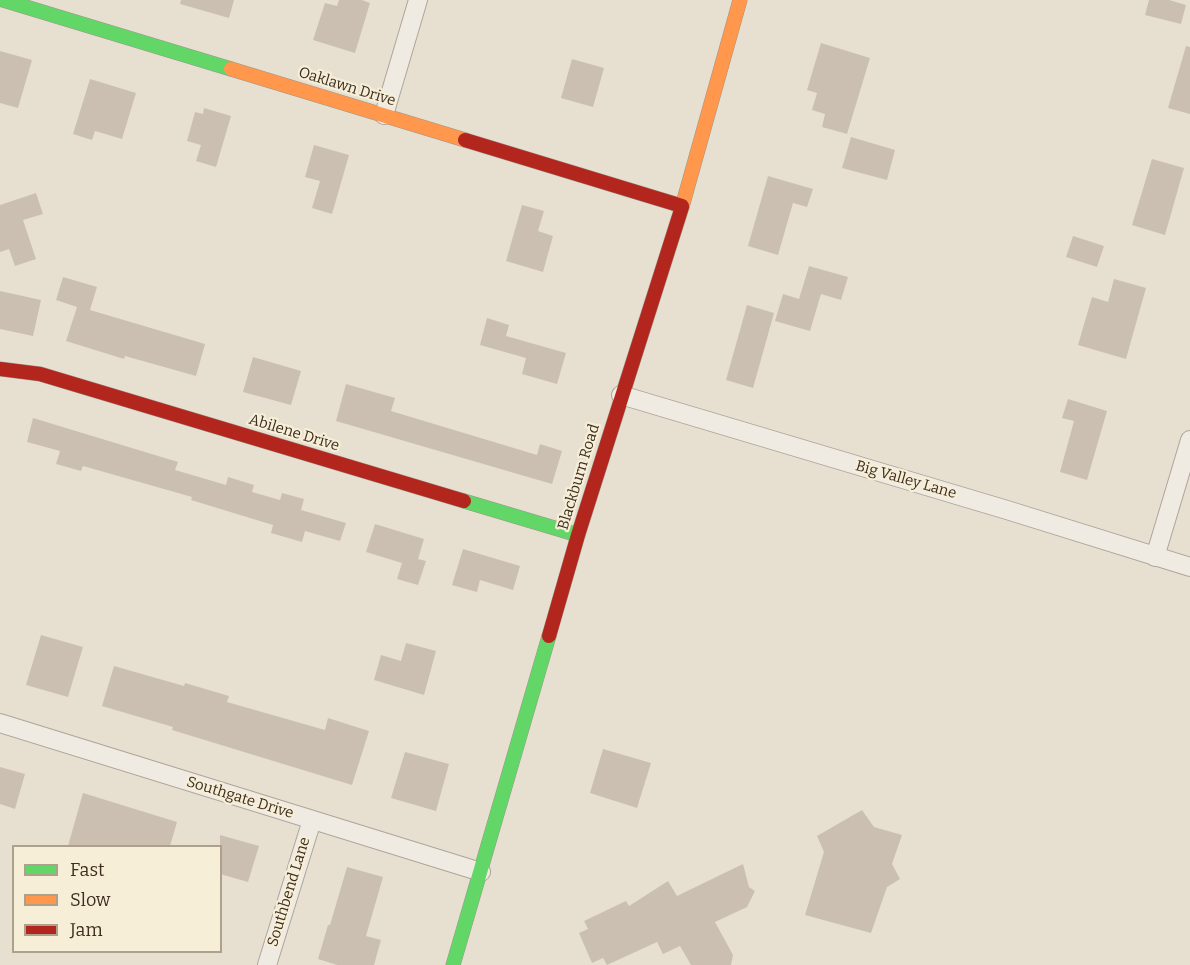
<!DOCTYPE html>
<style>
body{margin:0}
#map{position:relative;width:1190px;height:965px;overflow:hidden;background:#e7e0d1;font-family:Bitter,serif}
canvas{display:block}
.legend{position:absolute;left:12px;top:845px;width:210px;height:108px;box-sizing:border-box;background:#f7eed8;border:2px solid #ada18e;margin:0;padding:8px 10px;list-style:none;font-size:18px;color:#3d2e20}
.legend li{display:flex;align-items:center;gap:12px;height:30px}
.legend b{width:30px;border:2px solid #ada18e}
</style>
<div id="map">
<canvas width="1190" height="965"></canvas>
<ul class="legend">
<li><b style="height:8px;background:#63d668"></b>Fast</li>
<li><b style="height:8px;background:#ff974d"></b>Slow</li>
<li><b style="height:8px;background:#b3261e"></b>Jam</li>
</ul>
</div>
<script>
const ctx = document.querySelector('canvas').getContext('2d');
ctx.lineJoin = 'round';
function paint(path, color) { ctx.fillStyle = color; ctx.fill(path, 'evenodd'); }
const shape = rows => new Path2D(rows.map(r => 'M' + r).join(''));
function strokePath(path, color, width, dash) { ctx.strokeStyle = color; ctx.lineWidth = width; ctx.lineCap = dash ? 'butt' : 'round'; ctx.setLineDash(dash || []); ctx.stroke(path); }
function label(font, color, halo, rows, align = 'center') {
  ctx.font = font + ' Bitter,serif'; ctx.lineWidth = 4.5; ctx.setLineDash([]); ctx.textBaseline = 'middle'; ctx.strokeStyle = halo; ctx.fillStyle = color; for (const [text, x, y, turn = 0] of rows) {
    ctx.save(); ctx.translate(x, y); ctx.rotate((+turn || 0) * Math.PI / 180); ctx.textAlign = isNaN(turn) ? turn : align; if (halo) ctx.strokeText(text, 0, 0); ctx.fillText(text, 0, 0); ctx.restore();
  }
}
paint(shape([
 [181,0,234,0,229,18,180,4],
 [339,0,362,0,370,3,355,53,313,40,325,3,337,6],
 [1149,0,1169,0,1186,5,1181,24,1145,15],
 [821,43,870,58,847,134,822,127,825,114,812,110,817,93,807,90],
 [1186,46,1190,47,1190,114,1168,108],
 [0,51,32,60,18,108,0,103],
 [572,59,604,68,593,107,561,98],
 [90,79,136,93,122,139,95,131,92,140,73,134],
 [204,108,231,116,216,167,196,161,201,145,187,141,195,112,203,114],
 [851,137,895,150,887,180,842,168],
 [314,145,349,155,332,214,312,208,320,181,305,177],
 [1152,159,1184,168,1165,235,1132,225],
 [768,176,813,189,807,207,793,203,778,255,748,246],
 [36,193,43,214,23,220,36,259,15,266,9,249,0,252,0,205],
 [522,205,544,211,538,231,553,236,543,272,506,261],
 [1073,236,1104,246,1097,267,1066,257],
 [809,266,848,277,841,300,821,294,810,331,775,321,783,294,799,299],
 [63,277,97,287,90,310,205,344,196,376,125,356,124,359,66,341,77,307,56,300],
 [1114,279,1146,288,1126,359,1078,345,1092,297,1108,302],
 [0,291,41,300,33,336,0,329],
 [747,305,774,313,753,388,726,380],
 [487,318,509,325,506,336,566,353,557,384,522,374,526,358,480,345],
 [253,357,301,371,291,405,243,392],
 [346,384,395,398,391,411,537,455,540,444,562,451,552,484,336,421],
 [1068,399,1107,411,1087,480,1060,472,1074,421,1062,418],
 [33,418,178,462,175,470,226,485,228,477,254,485,252,492,280,500,282,493,304,499,301,510,346,523,340,541,305,531,302,542,271,533,273,525,191,500,192,497,83,466,81,471,56,464,60,451,27,442],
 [375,524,424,539,418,559,426,561,418,585,397,579,402,563,366,552],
 [463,549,520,566,513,590,480,580,477,592,452,585],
 [41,635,83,647,68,697,26,685],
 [406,643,436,651,424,695,374,680,381,655,401,661],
 [114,666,184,686,185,683,229,696,227,702,325,730,328,718,369,731,352,785,172,730,173,727,102,706],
 [603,749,651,763,637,808,590,793],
 [405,752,449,764,436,811,391,798],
 [0,767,25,774,15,809,0,804],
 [83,793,177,822,170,846,68,846],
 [862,810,874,827,902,835,892,864,900,879,887,887,871,933,805,915,824,852,817,836],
 [220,835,259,846,248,882,220,874],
 [743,864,749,887,755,891,747,907,715,922,733,955,731,965,691,965,680,946,663,954,657,942,607,965,603,958,592,963,579,933,588,929,584,921,626,901,629,906,668,881,677,896],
 [347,867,383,877,366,936,381,940,374,965,337,965,318,959,328,925,330,925]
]), '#cbbfb2');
const street = shape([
 [384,115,418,0],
 [621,395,1007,510,1190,567],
 [1155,557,1190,440],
 [0,723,481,872],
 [267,965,312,820]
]);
const fast = shape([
 [3,0,231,69],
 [464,501,578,535],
 [453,965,549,636]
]);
const slow = shape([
 [231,69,465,140],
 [682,207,740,0]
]);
const jam = shape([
 [465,140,682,206],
 [0,369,40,374,464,501],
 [549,636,578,535,682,207]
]);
strokePath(street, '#ada599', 20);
strokePath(fast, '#9c958a', 15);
strokePath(slow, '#9c958a', 15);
strokePath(jam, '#9c958a', 15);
strokePath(street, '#efebe3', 18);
strokePath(fast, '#63d668', 14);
strokePath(slow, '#ff974d', 14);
strokePath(jam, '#b3261e', 14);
label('15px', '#3d2e20', '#f7eed8', [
 ["Oaklawn Drive",347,87,17],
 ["Abilene Drive",294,433,17],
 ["Blackburn Road",579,477,-73],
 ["Big Valley Lane",906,480,16],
 ["Southgate Drive",240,798,17],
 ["Southbend Lane",289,892,-73]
]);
</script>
